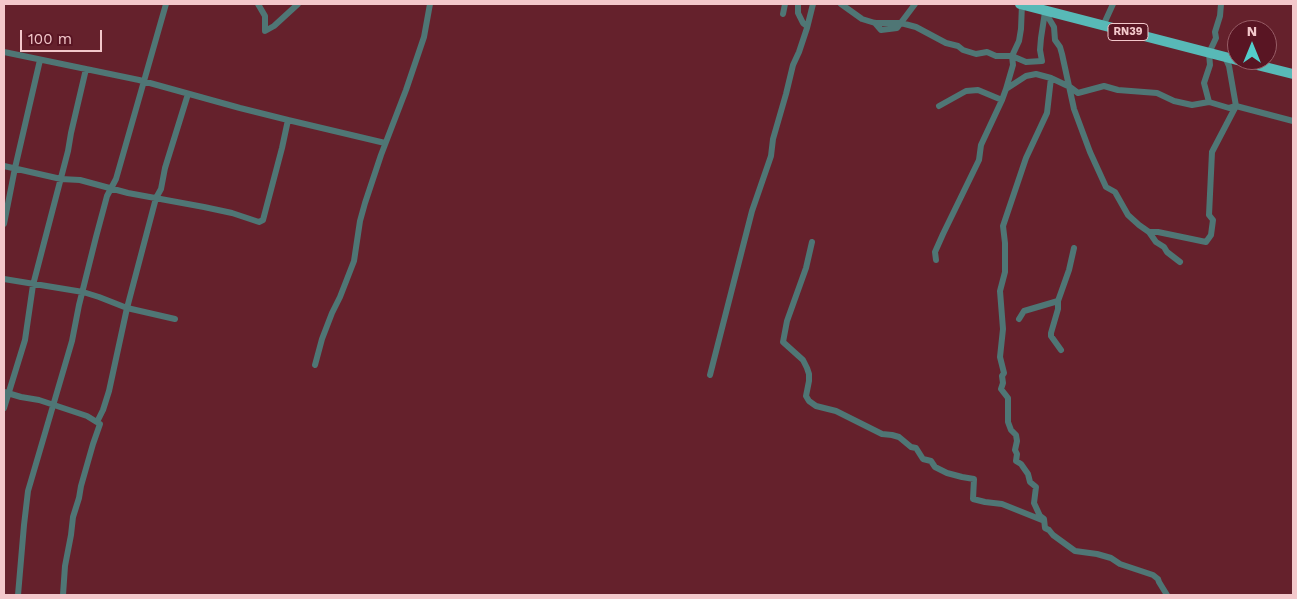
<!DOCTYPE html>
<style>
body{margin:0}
#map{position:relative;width:1297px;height:599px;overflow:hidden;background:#65212c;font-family:"Work Sans",sans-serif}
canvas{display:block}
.frame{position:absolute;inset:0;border:5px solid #f3c8cb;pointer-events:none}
.north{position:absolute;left:1227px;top:20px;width:50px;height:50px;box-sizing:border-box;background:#591523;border:1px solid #975d66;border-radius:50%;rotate:0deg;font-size:14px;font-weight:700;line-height:20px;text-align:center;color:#f3c8cb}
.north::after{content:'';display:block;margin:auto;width:18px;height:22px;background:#53cdcb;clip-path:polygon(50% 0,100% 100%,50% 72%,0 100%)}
.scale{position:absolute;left:20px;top:30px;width:82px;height:22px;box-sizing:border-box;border:2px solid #f3c8cb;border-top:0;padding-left:6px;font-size:15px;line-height:18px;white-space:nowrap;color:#f3c8cb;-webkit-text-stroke:4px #591523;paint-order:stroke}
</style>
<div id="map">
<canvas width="1297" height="599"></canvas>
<div class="frame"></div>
<div class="north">N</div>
<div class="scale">100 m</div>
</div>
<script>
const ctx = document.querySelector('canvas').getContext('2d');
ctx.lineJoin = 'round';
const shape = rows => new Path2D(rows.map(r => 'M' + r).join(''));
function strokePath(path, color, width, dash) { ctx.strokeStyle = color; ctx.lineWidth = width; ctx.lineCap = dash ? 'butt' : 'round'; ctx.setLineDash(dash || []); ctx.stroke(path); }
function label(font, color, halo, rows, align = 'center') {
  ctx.font = font + ' "Work Sans",sans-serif'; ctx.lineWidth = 5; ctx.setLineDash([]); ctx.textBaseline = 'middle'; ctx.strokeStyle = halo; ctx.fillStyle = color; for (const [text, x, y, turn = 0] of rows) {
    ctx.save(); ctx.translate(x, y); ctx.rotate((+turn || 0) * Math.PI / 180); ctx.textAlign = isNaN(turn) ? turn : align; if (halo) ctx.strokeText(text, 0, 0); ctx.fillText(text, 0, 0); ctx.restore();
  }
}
strokePath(shape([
 [258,4,265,16,265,31,274,26,298,4],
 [798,4,798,13,803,23,807,26],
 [841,4,862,19,875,23,901,23,916,27,946,43,958,46,963,50,976,54,987,52,996,56,1012,56,1026,62,1042,61,1040,50,1041,38,1045,12],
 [1042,11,1045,12,1054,27,1055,40,1060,47,1062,54,1074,109,1090,152,1106,187,1115,192,1128,215,1139,225,1149,232,1156,242,1164,247,1167,252,1180,262],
 [783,14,785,4],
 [875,23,881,30,897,28,915,4],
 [1103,26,1113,4],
 [4,52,139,80,240,108,288,120],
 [1051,78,1047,113,1026,158,1003,226,1005,243,1005,272,1000,291,1003,329,1000,357,1004,373,1002,376,1003,383,1001,389,1008,398,1008,422,1011,430,1016,435,1017,441,1015,450,1017,454,1016,461,1021,464,1028,474,1030,482,1036,487,1034,503,1040,516,1044,519,1045,528,1049,530,1053,535,1075,551,1097,554,1111,558,1120,564,1153,575,1158,579,1159,582,1167,595],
 [1006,89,1013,65,1012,56,1019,41,1021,29,1022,4],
 [1209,102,1229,108,1236,106,1293,121],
 [939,106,966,91,978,90,1002,100,1006,89,1026,76,1036,74,1051,78,1070,87,1078,93,1104,86,1118,90,1157,93,1174,101,1192,105,1209,102,1204,83,1210,65,1209,53,1216,38,1215,32,1220,16,1221,4],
 [4,166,61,179,80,180,128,193,204,207,232,213,259,222,263,220,282,148,288,120,385,143],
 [4,224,15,168,40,60],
 [1149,232,1158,232,1206,242,1211,235,1213,220,1209,215,1212,152,1236,106,1229,66,1225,57],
 [812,242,806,268,787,321,783,342,803,360,807,368,809,374,809,381,806,396,809,401,816,406,836,411,882,434,892,435,899,437,911,447,916,448,923,459,931,461,935,467,947,473,962,477,974,479,973,499,985,502,1002,504,1042,520],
 [936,260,935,252,943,234,979,160,981,145,1002,100],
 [4,279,83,292,99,297,127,308,175,319],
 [1019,319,1024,311,1058,301],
 [1061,350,1051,336,1051,333,1058,309,1058,301,1069,270,1074,248],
 [315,365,322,339,332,313,340,297,354,261,360,221,365,203,381,155,406,90,424,37,430,4],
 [710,375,752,211,771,156,773,139,786,94,793,65,799,52,807,28,813,4],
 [4,392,21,397,39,400,87,416,100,424,93,444,81,486,79,498,73,517,71,535,65,566,63,595],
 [4,408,25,340,33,285,68,151,71,133,86,69],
 [97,422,103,410,109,391,127,308,156,198,161,189,165,168,188,94],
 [18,595,24,525,28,491,72,341,79,305,96,237,107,196,116,179,166,4]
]), '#4f7675', 6);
strokePath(shape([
 [1020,4,1237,60],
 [1237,60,1293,74]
]), '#58b9b7', 10);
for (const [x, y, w] of [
 [1128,32,40]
]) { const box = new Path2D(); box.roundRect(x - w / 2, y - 8.5, w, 17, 4); ctx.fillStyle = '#591523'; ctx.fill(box); strokePath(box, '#f3c8cb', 1); }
label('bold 11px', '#f3c8cb', null, [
 ["RN39",1128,32]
]);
</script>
